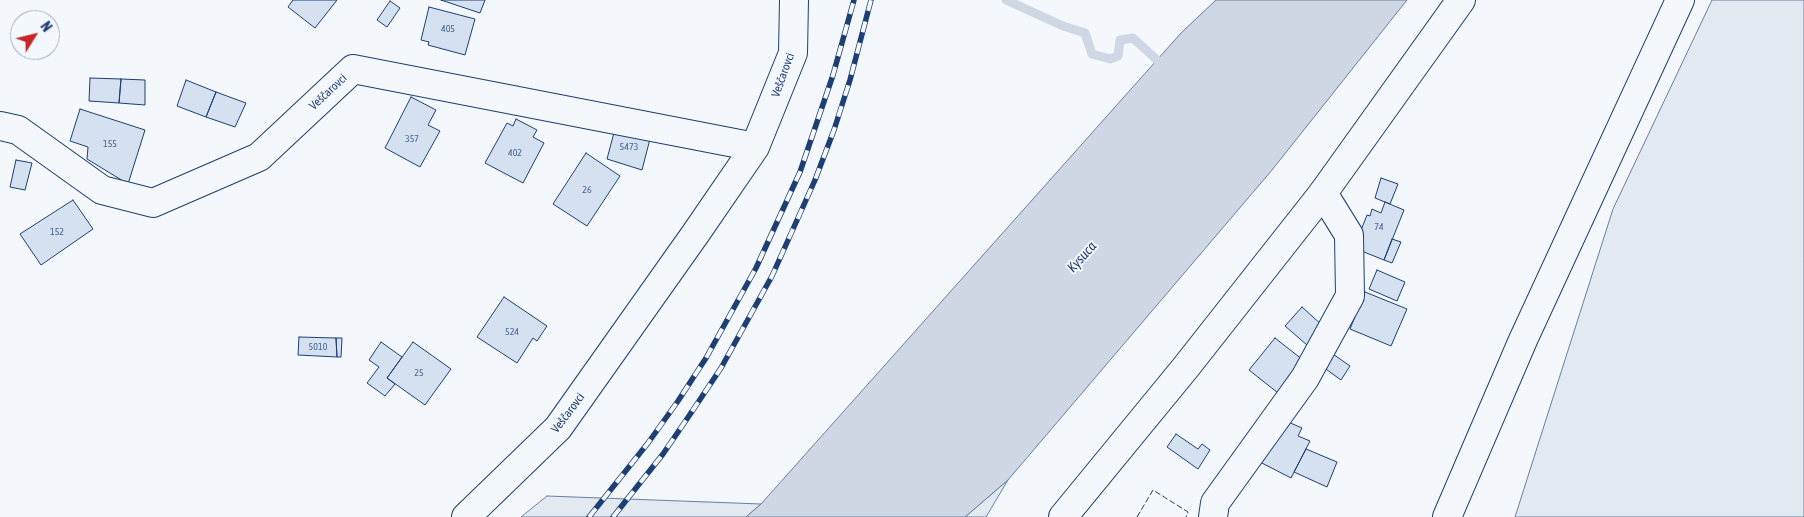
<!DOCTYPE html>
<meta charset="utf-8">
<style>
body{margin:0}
#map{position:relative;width:1804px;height:517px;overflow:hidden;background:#f4f7fb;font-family:"Asap Condensed",sans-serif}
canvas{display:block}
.north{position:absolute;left:10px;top:10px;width:50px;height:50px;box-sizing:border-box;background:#f4f7fb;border:1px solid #9eadc5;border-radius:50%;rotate:54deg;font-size:14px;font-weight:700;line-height:20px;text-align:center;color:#1d3f73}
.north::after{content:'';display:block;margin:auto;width:18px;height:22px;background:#c62828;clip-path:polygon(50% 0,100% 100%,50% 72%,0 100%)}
</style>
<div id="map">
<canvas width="1804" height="517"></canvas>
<div class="north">N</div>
</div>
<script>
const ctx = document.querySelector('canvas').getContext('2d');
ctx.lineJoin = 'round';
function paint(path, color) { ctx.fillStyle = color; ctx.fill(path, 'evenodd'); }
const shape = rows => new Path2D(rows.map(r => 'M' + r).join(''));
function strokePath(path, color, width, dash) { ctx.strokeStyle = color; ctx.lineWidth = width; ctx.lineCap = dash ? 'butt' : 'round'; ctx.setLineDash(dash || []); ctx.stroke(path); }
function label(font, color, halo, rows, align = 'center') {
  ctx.font = font + ' "Asap Condensed",sans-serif'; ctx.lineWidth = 4; ctx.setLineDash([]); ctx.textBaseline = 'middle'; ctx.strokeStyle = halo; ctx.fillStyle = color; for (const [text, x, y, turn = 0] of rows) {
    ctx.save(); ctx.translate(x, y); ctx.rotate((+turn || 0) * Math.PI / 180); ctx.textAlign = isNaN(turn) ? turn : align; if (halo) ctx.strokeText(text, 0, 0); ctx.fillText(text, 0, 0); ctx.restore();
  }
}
const green = shape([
 [1712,0,1804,0,1804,517,1515,517,1613,209,1712,0],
 [1008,480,986,517,965,517,1008,480],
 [547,496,761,504,746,517,521,517,547,496]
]);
paint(green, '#e3e9f0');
strokePath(green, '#687fa3', 1);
const water = shape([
 [1216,0,1407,0,1272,170,1008,480,965,517,746,517,761,504,1181,33,1216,0]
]);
paint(water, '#cfd7e4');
strokePath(water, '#687fa3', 1);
strokePath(shape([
 [1006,0,1063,26,1085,33,1092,54,1110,59,1118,56,1120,40,1133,38,1157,60,1163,68]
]), '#cfd7e4', 9);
const building = shape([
 [293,0,337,0,315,28,288,7,293,0],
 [441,0,485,0,480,13,441,0],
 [390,1,400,8,387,27,377,20,390,1],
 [429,7,475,19,465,55,428,45,429,42,421,40,429,7],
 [90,78,121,79,119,103,89,101,90,78],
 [121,79,145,80,145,105,119,103,121,79],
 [186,80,216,92,206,117,177,106,186,80],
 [216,92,246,103,235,127,206,117,216,92],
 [411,97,436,110,428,125,440,131,420,167,385,148,411,97],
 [80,109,145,130,128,184,87,159,88,147,70,141,80,109],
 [516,119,537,130,533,137,544,143,523,183,485,163,507,123,513,126,516,119],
 [616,125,651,135,642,170,607,159,616,125],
 [586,153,620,176,587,226,553,204,586,153],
 [16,160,32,163,25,190,10,187,16,160],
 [1381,178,1398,184,1390,204,1375,198,1381,178],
 [73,200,93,229,41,265,20,234,73,200],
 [1385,202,1404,210,1384,260,1354,248,1367,215,1370,216,1372,209,1381,213,1385,202],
 [1392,239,1401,242,1392,263,1384,260,1392,239],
 [1377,270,1405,282,1397,301,1369,289,1377,270],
 [1365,292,1407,309,1391,346,1350,329,1365,292],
 [504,297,547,326,537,341,533,338,517,363,477,337,504,297],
 [1302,307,1323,326,1307,345,1285,326,1302,307],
 [299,337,336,338,337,357,298,355,299,337],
 [336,338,342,338,341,357,337,357,336,338],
 [1275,338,1303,360,1278,393,1249,370,1275,338],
 [381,342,402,357,387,378,395,384,385,396,367,383,379,367,369,360,381,342],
 [413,342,451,369,425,405,387,378,413,342],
 [1333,354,1350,366,1341,380,1323,367,1333,354],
 [1279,418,1302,428,1298,436,1310,441,1291,478,1256,460,1279,418],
 [1176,434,1198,449,1202,444,1210,450,1198,469,1167,447,1176,434],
 [1306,449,1337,462,1327,487,1294,472,1306,449]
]);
paint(building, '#d5e0f0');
strokePath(building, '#1d3f73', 1);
const minor = shape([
 [0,126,18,130,102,190,153,203,259,157,353,69,755,147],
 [466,517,558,428,696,233,755,147,793,53,794,0],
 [1213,517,1215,503,1305,378,1350,296,1349,235,1323,193]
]);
const major = shape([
 [1063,517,1186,367,1323,193,1461,0],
 [1447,517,1523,340,1680,0]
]);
strokePath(minor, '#1d3f73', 30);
strokePath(major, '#1d3f73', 30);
strokePath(minor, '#f4f7fb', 28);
strokePath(major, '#f4f7fb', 28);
const rail = shape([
 [589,517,648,443,678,401,706,358,756,268,800,172,833,75,854,0],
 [613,517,663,454,693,410,721,368,772,276,815,180,834,130,850,80,871,0]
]);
strokePath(rail, '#1d3f73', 5.5);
strokePath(rail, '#f4f7fb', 4, [11]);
strokePath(shape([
 [1137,517,1153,490,1188,512,1186,517]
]), '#1d3f73', 1, [6, 2.5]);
label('10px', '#4b6792', null, [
 ["405",448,29],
 ["357",412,139],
 ["155",110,144],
 ["5473",629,147],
 ["402",515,153],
 ["26",587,190],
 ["74",1379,227],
 ["152",57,232],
 ["524",512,332],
 ["5010",318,347],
 ["25",419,373]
]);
label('12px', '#1d3f73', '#f4f7fb', [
 ["Veščarovci",783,75,-70],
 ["Veščarovci",328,92,-43],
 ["Veščarovci",568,413,-53]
]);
label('italic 14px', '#1d3f73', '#f4f7fb', [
 ["Kysuca",1082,257,-48]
]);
</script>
